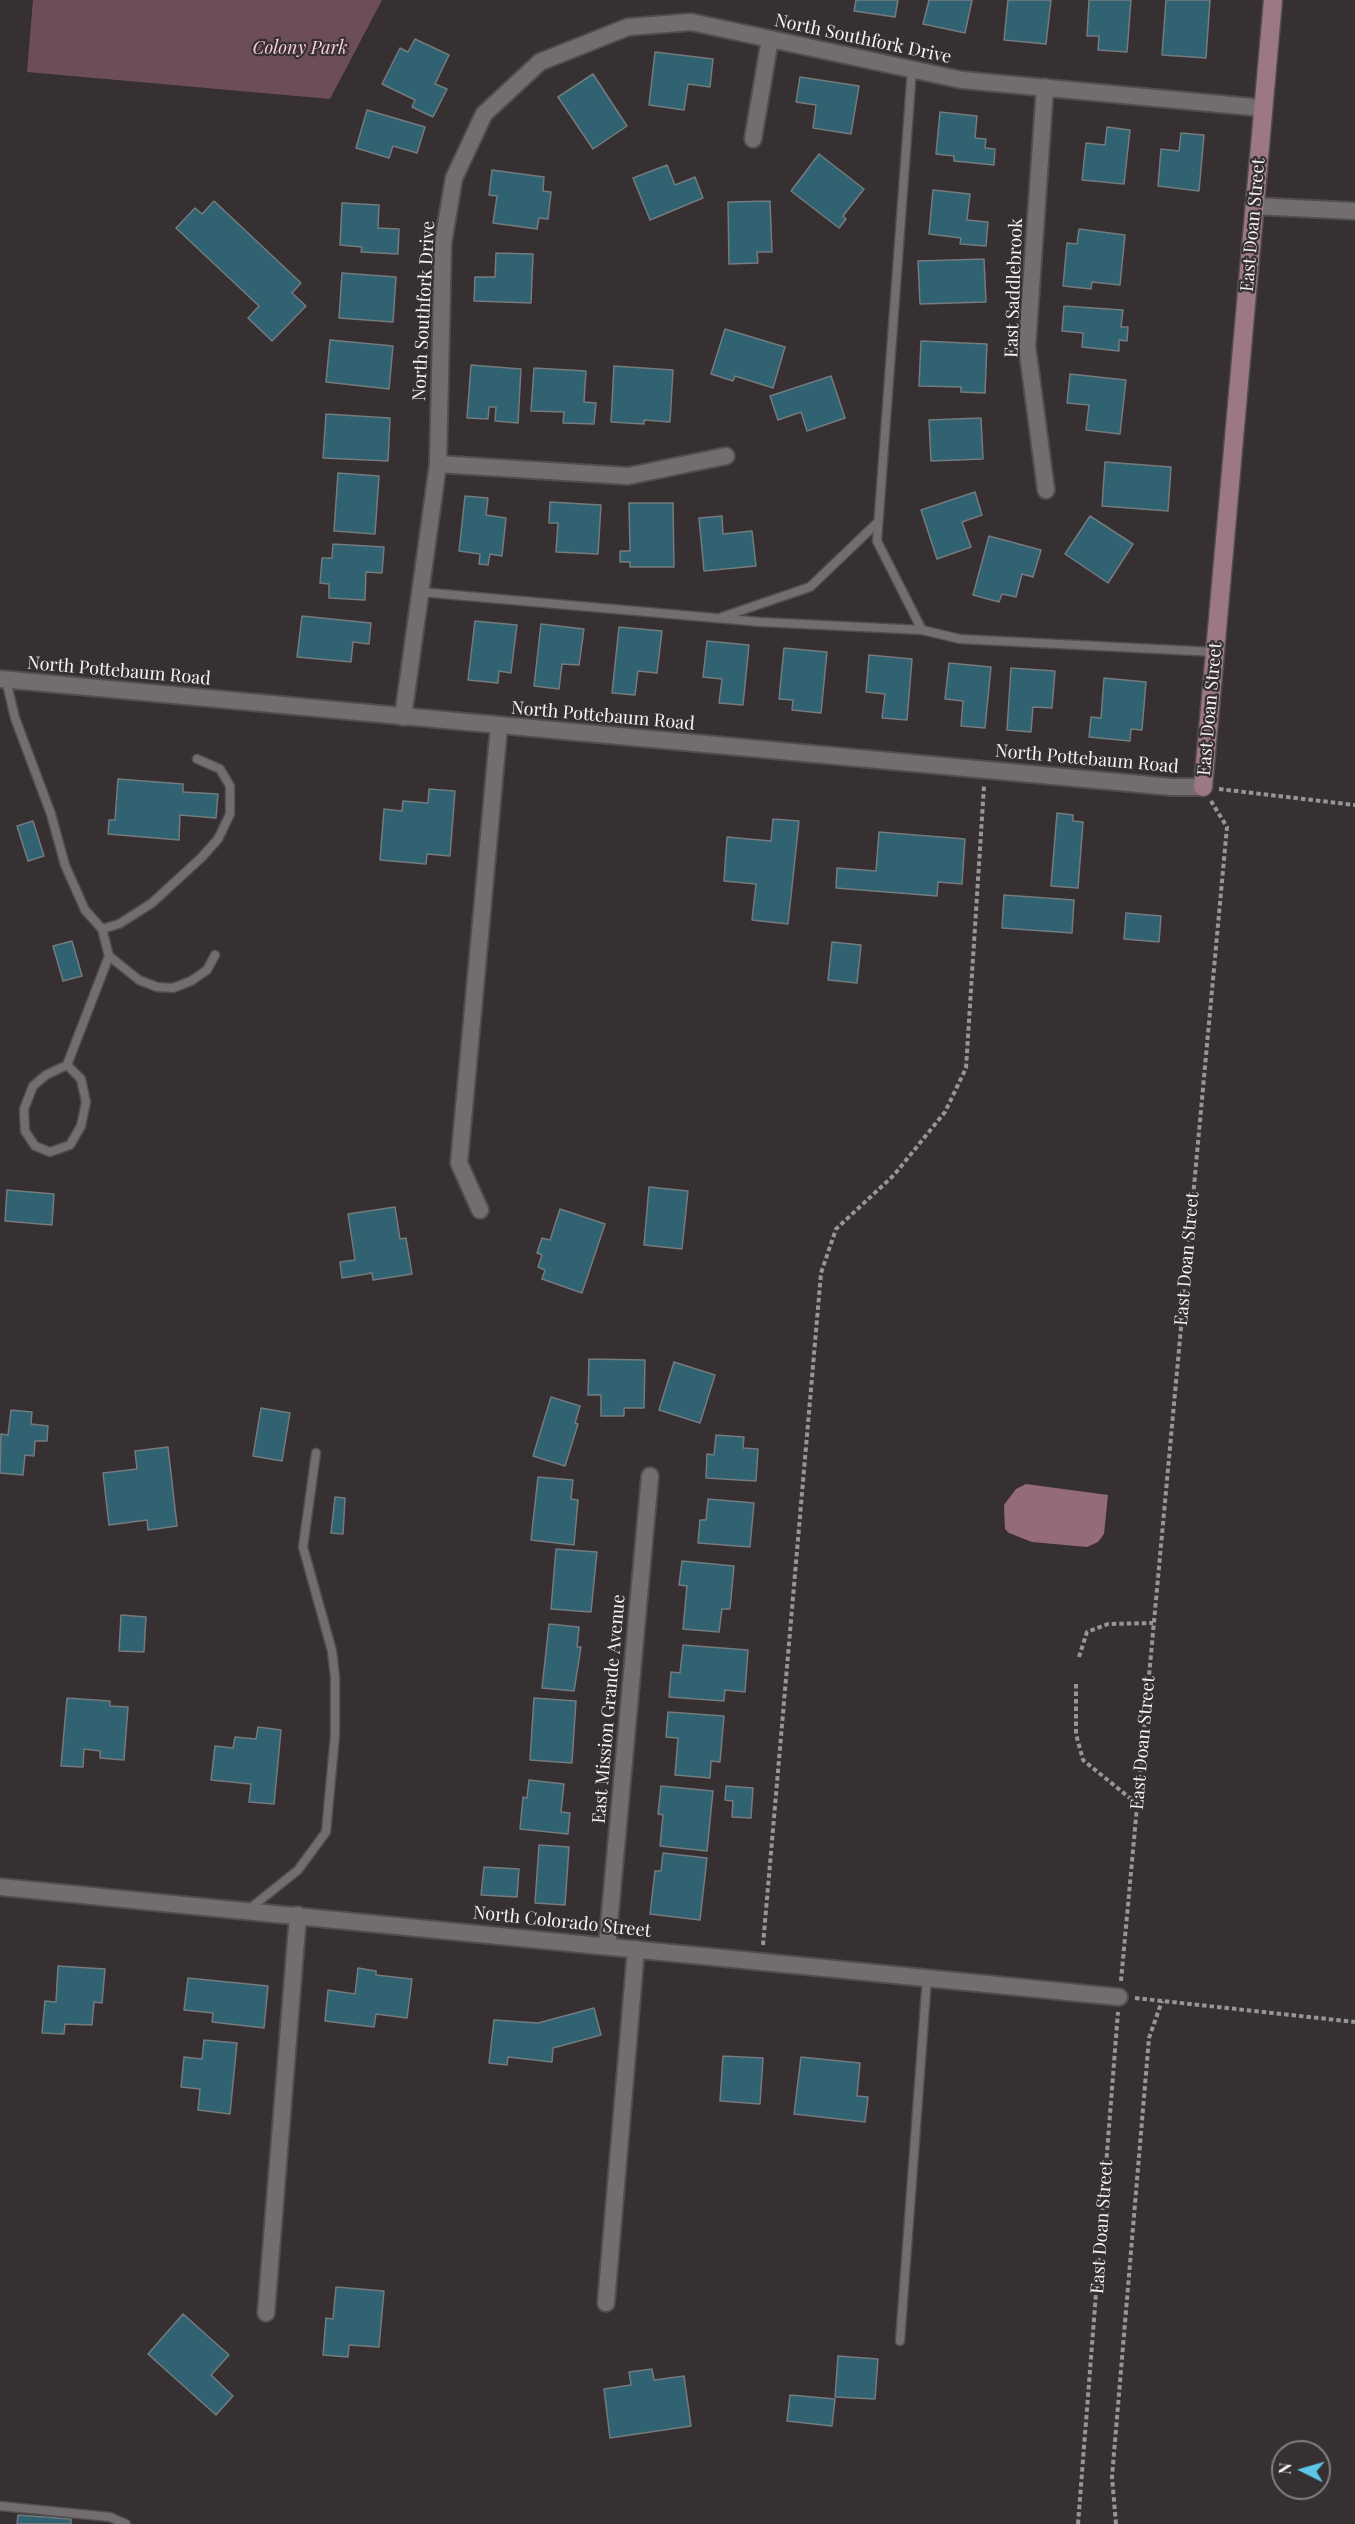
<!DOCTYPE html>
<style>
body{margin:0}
#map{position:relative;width:1355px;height:2524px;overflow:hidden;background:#363032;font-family:"Playfair Display",serif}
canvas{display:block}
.north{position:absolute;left:1271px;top:2440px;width:60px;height:60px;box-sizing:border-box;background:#363032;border:2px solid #837e80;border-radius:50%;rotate:275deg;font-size:16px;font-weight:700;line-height:24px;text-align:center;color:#f7f3f5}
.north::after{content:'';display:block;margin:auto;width:21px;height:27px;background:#5cc7e8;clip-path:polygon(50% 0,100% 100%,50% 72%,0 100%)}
</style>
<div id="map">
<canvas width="1355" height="2524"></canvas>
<div class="north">N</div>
</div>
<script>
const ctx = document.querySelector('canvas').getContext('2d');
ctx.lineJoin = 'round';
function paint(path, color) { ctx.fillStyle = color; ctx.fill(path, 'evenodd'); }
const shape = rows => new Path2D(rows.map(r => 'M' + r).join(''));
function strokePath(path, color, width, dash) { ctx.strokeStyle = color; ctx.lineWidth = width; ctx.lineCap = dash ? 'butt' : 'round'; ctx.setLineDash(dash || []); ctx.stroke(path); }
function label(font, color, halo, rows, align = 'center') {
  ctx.font = font + ' "Playfair Display",serif'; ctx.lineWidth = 4.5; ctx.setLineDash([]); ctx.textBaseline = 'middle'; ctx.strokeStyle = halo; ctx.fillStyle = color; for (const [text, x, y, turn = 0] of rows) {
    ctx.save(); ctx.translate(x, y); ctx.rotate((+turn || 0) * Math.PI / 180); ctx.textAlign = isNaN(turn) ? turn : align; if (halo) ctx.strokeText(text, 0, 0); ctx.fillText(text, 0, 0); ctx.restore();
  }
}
paint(shape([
 [33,0,382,0,330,99,27,72]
]), '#6e4d5a');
paint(shape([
 [1026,1484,1108,1495,1104,1534,1098,1542,1087,1547,1032,1542,1009,1533,1005,1529,1004,1505,1016,1489]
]), '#956a7a');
const building = shape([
 [856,0,898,0,895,17,854,11,856,0],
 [929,0,972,0,965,33,923,24,929,0],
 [1008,0,1051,0,1046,44,1004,40,1008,0],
 [1089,0,1131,0,1127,52,1098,50,1099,36,1087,36,1089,0],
 [1166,0,1210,0,1206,58,1162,55,1166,0],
 [415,39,449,55,435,84,447,89,433,117,412,107,415,100,382,84,400,48,408,52,415,39],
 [655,52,713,59,710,87,688,84,684,110,649,105,655,52],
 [593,74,627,126,593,149,558,97,593,74],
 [800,77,859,86,851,134,813,128,816,105,796,102,800,77],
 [367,110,425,127,417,153,393,146,389,158,356,148,367,110],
 [940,112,977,116,975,138,986,139,985,148,995,149,994,165,954,161,954,156,936,154,940,112],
 [1107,127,1130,130,1124,184,1082,180,1086,143,1105,145,1107,127],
 [1181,133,1204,135,1199,191,1158,186,1161,149,1179,151,1181,133],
 [819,154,864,189,843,216,846,219,839,228,791,191,819,154],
 [667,165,675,185,695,177,703,198,650,220,633,178,667,165],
 [492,170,544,177,543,191,551,192,548,219,539,218,537,229,493,223,497,196,489,195,492,170],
 [933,190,970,194,967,220,988,222,986,246,960,244,961,238,929,234,933,190],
 [214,201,301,283,292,293,306,306,272,341,248,318,259,306,176,228,195,208,202,214,214,201],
 [770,201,772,252,757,252,758,263,729,264,728,202,770,201],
 [342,203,379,205,378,228,399,229,398,254,361,252,362,247,340,245,342,203],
 [1079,229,1125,235,1120,285,1092,282,1091,289,1063,286,1067,243,1077,244,1079,229],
 [496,253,533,254,531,303,474,301,475,277,495,277,496,253],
 [984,259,986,302,920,304,918,261,984,259],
 [342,273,396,277,393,322,339,318,342,273],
 [1064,306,1123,310,1121,327,1128,327,1127,341,1119,340,1119,351,1082,347,1083,333,1062,331,1064,306],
 [725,329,785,347,773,388,735,376,733,381,711,374,725,329],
 [330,340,393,346,389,389,326,382,330,340],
 [921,341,987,344,985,393,961,392,961,387,919,386,921,341],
 [471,365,521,369,518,423,495,421,496,407,489,407,488,419,467,418,471,365],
 [614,366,673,370,670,422,644,420,644,424,611,422,614,366],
 [534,368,586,371,584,402,596,403,594,424,563,423,564,412,531,411,534,368],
 [1070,374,1126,380,1120,434,1086,430,1089,405,1067,403,1070,374],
 [831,376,845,418,807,431,801,412,778,420,770,396,831,376],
 [326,414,390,418,388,461,323,458,326,414],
 [981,418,983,459,931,461,929,420,981,418],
 [1105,462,1171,467,1168,511,1102,506,1105,462],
 [338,473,379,476,375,534,334,531,338,473],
 [975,492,982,515,962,522,971,547,937,559,921,510,975,492],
 [465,496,488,498,486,515,506,518,502,556,490,554,488,565,479,564,480,554,459,551,465,496],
 [550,502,601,505,598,554,556,552,558,523,549,523,550,502],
 [629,503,673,503,674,567,630,567,630,562,620,562,620,551,630,551,629,503],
 [722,516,723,534,752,531,756,566,704,571,699,518,722,516],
 [1090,516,1133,544,1108,583,1065,554,1090,516],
 [989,536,1041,550,1033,577,1022,574,1016,597,1002,594,999,602,973,595,989,536],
 [333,544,384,547,382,573,366,572,365,600,329,598,329,584,320,583,322,558,332,558,333,544],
 [302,616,371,623,369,644,353,642,351,662,297,657,302,616],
 [475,621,517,625,511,673,499,671,498,683,468,680,475,621],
 [541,624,584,629,579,665,562,664,559,689,534,686,541,624],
 [619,627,662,631,657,673,638,671,635,695,612,693,619,627],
 [707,641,749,645,743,705,719,703,722,679,703,677,707,641],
 [784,648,827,652,821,713,792,710,793,700,779,699,784,648],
 [869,655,912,659,907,720,882,718,885,694,866,692,869,655],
 [949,663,991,667,985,728,961,726,963,701,945,699,949,663],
 [1011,668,1055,671,1052,708,1033,707,1031,732,1007,730,1011,668],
 [1104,678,1146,682,1142,730,1131,729,1130,741,1089,737,1091,717,1101,718,1104,678],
 [118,779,183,784,183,792,218,794,216,818,180,815,179,840,108,834,109,820,115,820,118,779],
 [429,789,455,791,450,856,427,854,426,864,380,860,384,809,402,811,403,801,428,803,429,789],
 [1057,813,1073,815,1073,821,1083,822,1078,888,1051,886,1057,813],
 [773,819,799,821,788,924,752,920,756,884,724,881,727,837,771,841,773,819],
 [33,821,44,856,28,861,17,826,33,821],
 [879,832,965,839,962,884,938,882,937,896,836,888,837,868,876,871,879,832],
 [1004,895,1074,900,1072,933,1002,928,1004,895],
 [1126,913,1161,916,1159,942,1124,939,1126,913],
 [72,941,82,976,63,981,53,946,72,941],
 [832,942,861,945,857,983,828,980,832,942],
 [649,1187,688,1191,682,1249,644,1245,649,1187],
 [7,1190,54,1194,52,1225,5,1221,7,1190],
 [395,1207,400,1239,406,1238,412,1274,373,1280,372,1273,342,1278,340,1262,355,1260,348,1214,395,1207],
 [560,1209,605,1224,582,1293,542,1279,545,1270,538,1267,542,1255,537,1253,542,1238,550,1240,560,1209],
 [589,1359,645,1360,644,1408,624,1408,624,1416,601,1416,601,1395,588,1395,589,1359],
 [674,1362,715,1375,700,1423,659,1410,674,1362],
 [551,1397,580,1406,575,1423,578,1424,565,1466,533,1456,551,1397],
 [261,1408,290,1413,282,1461,253,1456,261,1408],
 [11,1410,32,1412,31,1424,48,1426,47,1441,35,1441,34,1456,25,1455,23,1475,0,1473,1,1434,8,1435,11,1410],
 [716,1435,744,1437,743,1448,758,1449,756,1481,706,1478,707,1454,714,1455,716,1435],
 [168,1447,177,1526,148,1530,147,1520,109,1525,103,1473,137,1469,135,1451,168,1447],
 [538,1477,573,1480,571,1499,578,1500,574,1545,531,1540,538,1477],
 [335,1497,345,1498,343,1534,331,1533,335,1497],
 [708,1499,754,1503,750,1547,698,1543,700,1520,706,1520,708,1499],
 [556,1549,597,1552,591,1612,551,1609,556,1549],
 [682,1561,734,1566,730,1609,722,1609,719,1632,683,1629,687,1586,679,1585,682,1561],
 [121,1615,146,1617,144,1652,119,1651,121,1615],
 [549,1624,579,1627,577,1647,581,1647,574,1691,542,1688,549,1624],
 [683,1645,748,1650,745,1692,725,1690,724,1701,669,1697,671,1672,680,1673,683,1645],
 [67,1698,110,1701,110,1706,128,1707,124,1760,100,1758,100,1751,84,1749,83,1767,61,1766,67,1698],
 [534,1698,576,1701,572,1763,530,1760,534,1698],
 [668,1712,724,1716,720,1762,711,1761,710,1778,675,1775,678,1738,666,1737,668,1712],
 [258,1727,281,1730,274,1804,249,1802,251,1784,211,1780,215,1746,233,1748,235,1737,256,1739,258,1727],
 [529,1780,564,1784,561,1812,570,1813,568,1834,520,1829,523,1797,527,1798,529,1780],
 [661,1786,713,1791,707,1851,660,1846,663,1815,658,1814,661,1786],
 [726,1786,753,1788,751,1818,732,1817,733,1801,725,1800,726,1786],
 [539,1845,569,1847,565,1905,535,1903,539,1845],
 [663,1853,707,1858,700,1920,650,1914,655,1871,661,1871,663,1853],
 [484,1867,519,1869,517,1897,481,1895,484,1867],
 [58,1966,105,1969,102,2003,94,2002,92,2025,65,2024,64,2034,42,2033,45,2001,56,2002,58,1966],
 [358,1968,376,1971,376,1975,412,1979,407,2018,376,2014,374,2027,325,2021,328,1990,355,1994,358,1968],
 [188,1978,268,1986,264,2028,212,2022,213,2013,184,2010,188,1978],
 [594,2008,601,2035,553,2048,552,2062,508,2057,507,2065,489,2063,494,2020,538,2023,594,2008],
 [204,2040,237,2043,230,2114,198,2110,200,2089,181,2087,184,2057,202,2059,204,2040],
 [723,2056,763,2058,760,2104,720,2101,723,2056],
 [801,2057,860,2063,857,2096,868,2097,865,2122,794,2114,801,2057],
 [336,2287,384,2291,379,2347,349,2345,348,2357,323,2355,326,2318,333,2319,336,2287],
 [183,2314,229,2355,211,2375,233,2396,216,2415,148,2354,183,2314],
 [838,2356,878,2359,875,2399,835,2397,838,2356],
 [652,2369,654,2380,684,2376,691,2426,610,2438,604,2389,631,2385,629,2372,652,2369],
 [790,2395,835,2399,832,2426,787,2421,790,2395],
 [18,2515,71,2519,71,2524,17,2524,18,2515]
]);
paint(building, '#316272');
strokePath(building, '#747b7e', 1.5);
const lane = shape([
 [912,69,877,541,922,630,960,639,1215,652],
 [420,592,761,622,922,630],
 [722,617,810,587,878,522],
 [6,680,15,718,51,814,65,865,85,910,102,929,119,924,152,903,202,857,218,839,230,814,230,786,220,769,197,759],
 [102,929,109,956,139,980,157,987,173,988,191,981,207,970,215,955],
 [67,1065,46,1075,33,1086,24,1109,25,1131,35,1146,50,1152,70,1145,81,1126,86,1102,81,1079,67,1065,109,956],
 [248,1910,298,1870,326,1832,335,1735,335,1677,332,1651,303,1547,316,1453],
 [900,2341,927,1978],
 [0,2506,110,2517,126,2524]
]);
const street = shape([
 [1045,87,1027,346,1046,490],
 [753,139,770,39],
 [1254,206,1355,211],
 [438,464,628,476,726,456],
 [0,679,1172,787,1203,787],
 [403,717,438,464,443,243,454,178,484,114,540,62,628,27,691,22,962,80,1263,108],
 [480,1210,459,1163,499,726],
 [0,1887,1119,1997],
 [607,1946,650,1476],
 [606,2303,636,1949],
 [266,2313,298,1915]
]);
const secondary = shape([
 [1203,787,1273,0]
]);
strokePath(lane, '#514d4f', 11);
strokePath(street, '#514d4f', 20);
strokePath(secondary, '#514d4f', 21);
strokePath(shape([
 [1219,789,1355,805],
 [1079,1657,1087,1632,1108,1624,1153,1623],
 [1076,1684,1076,1734,1083,1760,1136,1803],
 [763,1945,821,1273,836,1229,894,1175,945,1112,966,1068,984,786],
 [1121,1981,1227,827,1211,801],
 [1135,1998,1355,2022],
 [1078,2524,1118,2012],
 [1116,2524,1112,2477,1149,2038,1162,2001]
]), '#999597', 4, [4.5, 3]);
strokePath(lane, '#746d6f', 8);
strokePath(street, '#746d6f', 16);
strokePath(secondary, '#9c7886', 18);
label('18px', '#f7f3f5', '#363032', [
 ["North Southfork Drive",863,39,12],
 ["East Doan Street",1253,225,-85],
 ["East Saddlebrook",1014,288,-88],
 ["North Southfork Drive",424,311,-87],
 ["North Pottebaum Road",119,671,5],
 ["East Doan Street",1210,709,-85],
 ["North Pottebaum Road",603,716,5],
 ["North Pottebaum Road",1087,759,5],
 ["East Doan Street",1187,1259,-85],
 ["East Mission Grande Avenue",609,1709,-85],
 ["East Doan Street",1143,1743,-85],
 ["North Colorado Street",562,1922,6],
 ["East Doan Street",1102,2227,-86]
]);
label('italic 18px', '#f9cddd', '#363032', [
 ["Colony Park",300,48]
]);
</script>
